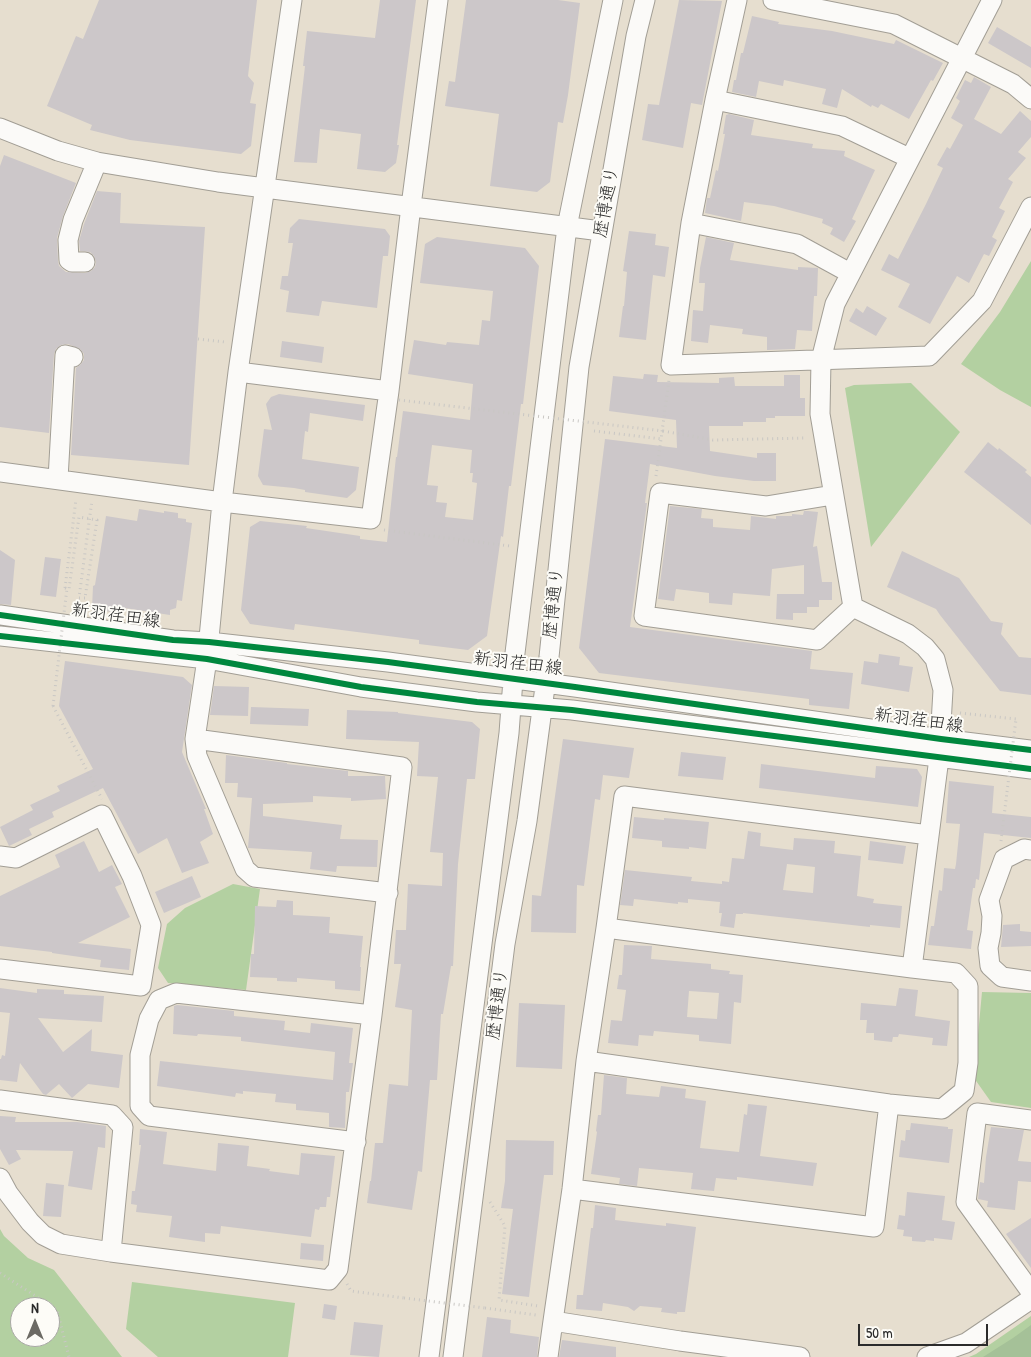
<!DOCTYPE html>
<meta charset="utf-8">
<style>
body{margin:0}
#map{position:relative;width:1031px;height:1357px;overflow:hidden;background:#e6decf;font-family:"Patrick Hand",sans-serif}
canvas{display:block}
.north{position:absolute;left:10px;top:1297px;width:50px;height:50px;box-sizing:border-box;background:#fdfcf7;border:1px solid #a9a8a5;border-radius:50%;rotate:0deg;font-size:14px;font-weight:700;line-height:20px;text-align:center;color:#2b2b2b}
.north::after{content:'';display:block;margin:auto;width:18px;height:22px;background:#6c6a64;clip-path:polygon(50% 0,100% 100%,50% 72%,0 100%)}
.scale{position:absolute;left:858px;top:1324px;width:130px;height:22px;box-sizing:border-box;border:2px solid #2b2b2b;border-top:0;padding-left:6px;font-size:15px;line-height:18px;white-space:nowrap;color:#2b2b2b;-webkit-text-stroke:4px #fdfcf7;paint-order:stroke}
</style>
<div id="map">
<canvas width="1031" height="1357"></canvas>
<div class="north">N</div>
<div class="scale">50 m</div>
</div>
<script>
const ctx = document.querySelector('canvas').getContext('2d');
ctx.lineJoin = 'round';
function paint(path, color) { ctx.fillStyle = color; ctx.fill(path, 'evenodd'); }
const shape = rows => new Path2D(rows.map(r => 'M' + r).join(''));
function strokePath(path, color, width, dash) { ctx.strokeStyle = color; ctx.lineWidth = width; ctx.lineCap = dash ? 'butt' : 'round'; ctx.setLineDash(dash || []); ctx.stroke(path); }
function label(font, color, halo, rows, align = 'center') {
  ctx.font = font + ' "Patrick Hand","Klee One",sans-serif'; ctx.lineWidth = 4; ctx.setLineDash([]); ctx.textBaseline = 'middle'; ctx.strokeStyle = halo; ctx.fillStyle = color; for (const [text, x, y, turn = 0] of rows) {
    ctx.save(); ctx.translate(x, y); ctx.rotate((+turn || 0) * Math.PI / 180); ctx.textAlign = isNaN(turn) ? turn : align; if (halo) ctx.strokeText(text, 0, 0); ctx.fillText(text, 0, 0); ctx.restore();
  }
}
paint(shape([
 [1031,261,1031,407,1000,390,961,364,1000,312],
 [911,383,960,432,871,547,845,388,854,385],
 [233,884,260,889,246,990,168,983,158,968,167,924,185,908],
 [982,992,1031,993,1031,1108,991,1102,974,1078],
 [0,1229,4,1236,28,1258,54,1270,122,1357,0,1357],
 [20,1307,50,1307,50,1337,20,1337],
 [132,1282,295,1303,288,1357,158,1357,126,1329],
 [1031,1316,1031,1357,969,1357,976,1354]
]), '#b3d0a1');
paint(shape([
 [1031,1325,1031,1357,983,1357,1013,1338]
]), '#a5c198');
paint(shape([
 [99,0,257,0,248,76,254,83,250,103,256,104,251,146,241,154,130,140,90,130,92,125,47,106,76,36,83,39],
 [380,0,416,0,397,145,399,145,396,163,385,172,357,169,361,134,320,129,317,163,294,162,305,66,303,66,307,31,375,38],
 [466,0,558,0,580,3,568,95,563,123,558,122,550,182,537,192,490,186,499,114,445,106,449,81,455,82],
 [679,0,722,1,702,105,691,103,683,148,642,140,648,104,659,105],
 [752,16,779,22,778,24,832,31,894,44,896,40,943,63,933,81,931,80,909,119,881,104,878,108,872,105,871,107,842,89,837,108,822,104,826,89,784,80,783,86,759,81,756,97,732,92,734,80,736,80,741,53,743,53],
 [997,27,1031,47,1031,68,988,43],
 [974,77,991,87,974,119,1001,134,1020,111,1031,121,1031,137,1018,152,1026,158,1008,179,1013,182,999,208,1005,211,992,237,997,240,989,256,984,254,969,283,957,276,930,324,898,307,910,284,881,270,889,254,898,259,926,204,943,168,937,165,947,147,950,149,963,125,951,118,960,101,956,98,965,80,971,83],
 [729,114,754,120,751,135,813,144,812,148,845,151,844,156,875,170,852,219,856,221,844,242,830,234,833,228,822,223,823,219,774,206,744,202,741,221,705,213,707,198,710,198,716,170,718,171,725,134,723,134,726,115],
 [4,155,76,183,63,216,57,238,58,261,59,266,66,272,85,273,91,271,95,267,96,262,94,256,90,252,80,251,79,241,84,224,97,191,121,193,120,223,205,227,189,465,71,455,76,368,81,364,84,360,84,354,80,349,68,344,61,345,56,349,54,354,49,433,0,427,0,166],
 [299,219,385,229,390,236,388,256,383,256,377,308,322,301,319,316,286,312,289,291,280,289,282,276,288,276,293,243,288,243,290,228],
 [629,231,656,234,655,245,669,247,665,277,653,275,646,340,619,337,623,306,624,306,627,272,623,271],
 [437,237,525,248,539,266,523,404,521,404,511,486,509,486,503,537,501,536,487,636,468,650,419,644,419,640,295,624,294,630,250,624,241,610,250,527,260,521,307,526,306,528,360,536,360,539,387,542,396,457,397,457,403,411,470,420,473,384,408,374,414,340,446,345,447,342,479,345,482,320,490,321,493,291,420,283,425,244],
 [432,445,472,450,470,473,473,473,472,482,477,483,473,520,445,517,447,503,436,502,438,486,427,485],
 [706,237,734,243,730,260,798,270,798,267,818,268,817,296,814,296,812,331,797,330,795,349,767,350,767,337,742,334,743,329,710,325,708,343,691,341,693,310,703,311,705,283,699,283,700,268],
 [867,306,887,318,876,336,849,321,856,308,863,313],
 [282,341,324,347,322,363,280,357],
 [644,374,658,375,657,382,719,383,719,378,734,377,735,386,784,386,784,375,800,375,800,398,805,398,805,416,775,416,775,418,766,418,766,422,743,422,743,426,709,426,710,451,757,458,757,453,776,453,776,481,754,481,715,476,650,464,645,503,647,503,630,627,812,651,810,669,853,673,849,709,809,705,809,699,599,673,579,648,605,439,677,448,676,420,609,411,613,376,643,379],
 [279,394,365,405,363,421,310,413,308,432,305,431,302,459,359,467,356,490,347,498,305,492,305,490,294,488,263,485,258,476,264,429,272,430,266,404,271,397],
 [988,442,998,450,999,448,1027,470,1025,472,1031,477,1031,525,964,472],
 [670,506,702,509,701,518,713,519,713,527,750,530,751,516,776,519,776,516,792,516,792,514,803,515,804,511,808,511,818,512,813,547,817,546,822,582,832,582,832,600,819,600,819,607,807,607,807,613,793,613,793,620,776,619,777,594,804,594,804,565,772,569,770,596,733,593,732,605,709,603,709,593,676,589,674,601,658,599],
 [139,509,164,513,164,511,178,513,178,518,186,519,186,522,192,523,182,601,177,600,176,608,170,610,170,615,118,607,118,613,92,609,93,586,95,585,106,516,137,521],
 [0,550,15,560,11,605,0,604],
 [902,551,959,578,991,621,1003,623,1001,634,1019,657,1031,658,1031,695,1000,691,940,615,936,609,887,587],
 [45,557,61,559,56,597,40,595],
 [879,654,900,657,899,665,913,667,909,692,861,684,864,661,878,663],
 [65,661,183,677,192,685,182,752,206,809,204,809,213,834,200,842,209,863,182,873,167,838,138,854,103,788,52,812,54,817,29,829,32,835,9,846,0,827,33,810,30,805,60,791,57,786,93,769,59,706],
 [214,686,249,687,248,716,210,715],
 [251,707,309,709,308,726,250,724],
 [347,710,398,712,398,713,472,722,480,729,475,779,467,779,458,864,453,966,451,966,443,1014,441,1014,437,1080,430,1080,422,1172,418,1171,412,1210,367,1203,370,1181,371,1181,375,1143,383,1143,389,1084,408,1086,412,1010,395,1007,401,964,394,964,396,930,406,930,408,884,442,886,443,853,430,852,438,777,417,776,419,742,346,739],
 [563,739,634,748,629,778,603,775,600,800,595,799,584,886,577,885,576,933,531,932,532,895,541,896],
 [681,752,726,757,723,780,678,776],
 [226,755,287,763,287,764,348,771,348,776,385,776,386,799,351,801,351,798,313,796,313,802,263,804,263,816,342,825,340,839,378,840,377,867,337,866,336,872,310,869,312,852,248,848,252,798,237,797,238,783,225,783],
 [761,764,875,778,876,766,917,769,922,777,918,807,759,788],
 [949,781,994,786,992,813,1031,817,1031,838,984,833,979,880,976,879,975,888,973,888,967,930,973,931,971,949,928,945,931,926,934,926,939,890,942,891,944,868,955,869,956,864,960,824,946,823],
 [634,817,664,820,664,818,709,822,706,849,689,847,689,849,662,847,662,841,632,838],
 [748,831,761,833,760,846,793,850,794,838,835,841,834,853,861,856,857,896,874,899,873,903,902,906,900,928,870,925,870,927,743,913,743,914,736,914,734,928,720,926,722,913,719,913,720,902,688,899,688,903,678,902,678,904,634,899,633,906,620,905,625,870,692,877,691,881,722,884,722,881,729,882,732,858,744,859],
 [787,864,815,867,813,893,783,890],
 [84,841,99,872,112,865,122,884,115,887,130,917,78,943,131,949,129,970,100,967,101,960,52,953,52,952,0,946,0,896,60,867,55,855],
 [870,841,906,846,903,864,868,860],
 [192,876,201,897,164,913,155,892],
 [277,900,293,901,293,915,330,917,329,933,363,936,360,967,361,967,360,991,335,989,335,981,297,978,297,982,277,981,277,978,250,977,251,954,254,954,255,906,276,907],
 [1020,924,1020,931,1031,932,1031,946,1001,947,1003,925],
 [624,945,652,946,651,959,711,964,711,969,730,971,729,974,743,975,741,1003,734,1002,731,1044,699,1041,699,1035,654,1031,653,1036,639,1035,638,1046,608,1043,611,1020,622,1021,626,990,617,989,619,975,622,975],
 [689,991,719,993,717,1019,687,1017],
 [0,988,37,993,37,989,64,990,64,994,104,996,102,1022,38,1018,63,1052,92,1029,91,1051,123,1055,119,1088,88,1084,72,1098,59,1084,46,1095,43,1094,20,1063,17,1082,0,1080,0,1059,1,1059,2,1055,5,1056,10,1013,0,1012],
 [899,988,918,990,915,1016,950,1021,947,1046,932,1045,933,1038,899,1034,898,1037,893,1037,892,1042,874,1040,874,1033,866,1033,867,1020,860,1020,861,1003,896,1006],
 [519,1003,565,1005,562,1069,516,1067],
 [177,1005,234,1011,234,1016,285,1021,284,1030,310,1033,311,1023,353,1028,349,1063,353,1063,349,1092,346,1092,345,1128,329,1127,329,1113,296,1110,296,1104,275,1102,276,1094,243,1091,243,1094,236,1093,235,1097,157,1086,160,1061,333,1080,335,1052,241,1041,241,1037,198,1034,197,1036,173,1034,174,1006],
 [604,1075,627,1078,626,1094,659,1097,661,1086,686,1089,685,1098,706,1101,700,1148,739,1152,744,1114,747,1115,748,1104,767,1106,760,1156,817,1163,813,1186,737,1177,737,1180,716,1178,714,1191,691,1189,693,1173,639,1168,637,1186,619,1184,620,1178,591,1174,597,1132,596,1131,598,1115,601,1115],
 [0,1116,16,1117,15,1122,77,1122,106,1126,105,1148,98,1147,92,1190,68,1186,73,1151,16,1150,21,1159,9,1165,0,1149],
 [911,1123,948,1127,948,1129,953,1129,949,1163,899,1157,901,1140,905,1141,906,1130,910,1130],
 [991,1127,1024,1130,1018,1161,1031,1162,1031,1182,1018,1181,1015,1210,987,1207,988,1201,978,1199,980,1182,984,1183,986,1157],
 [140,1129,167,1132,163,1164,216,1171,218,1143,249,1146,247,1166,270,1169,269,1171,299,1175,301,1153,335,1156,330,1197,327,1197,326,1207,320,1207,319,1210,315,1209,311,1237,221,1226,220,1234,205,1233,205,1242,169,1237,172,1216,136,1212,137,1205,131,1204,132,1191,135,1191,141,1145,139,1145],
 [506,1140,554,1141,553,1175,544,1175,529,1297,502,1294,513,1209,501,1208,505,1181],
 [46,1183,64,1185,61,1217,43,1216],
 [907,1192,945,1196,942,1220,955,1222,952,1240,934,1238,934,1241,926,1240,925,1242,912,1241,912,1237,903,1236,904,1230,897,1229,899,1215,905,1216],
 [595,1205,616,1208,615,1220,666,1226,666,1223,696,1227,685,1312,677,1312,677,1314,661,1312,662,1308,640,1306,634,1311,628,1307,603,1303,602,1311,576,1309,577,1295,583,1295,591,1228,593,1228],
 [1031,1218,1031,1268,1006,1234],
 [301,1243,324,1245,323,1261,300,1259],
 [324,1304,337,1306,335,1320,322,1318],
 [487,1317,511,1320,510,1333,539,1337,537,1357,482,1357],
 [354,1322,383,1325,379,1357,350,1355],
 [562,1340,616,1347,616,1357,559,1357]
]), '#ccc7c9');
const minor = shape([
 [292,0,238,372,222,502,207,659,195,739,197,756,245,869,254,877,388,893],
 [737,0,715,100,691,223,671,365,929,356,982,301,1031,207],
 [773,0,894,24,1013,84,1031,99],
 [715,100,842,126,909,158],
 [0,128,58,151,97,162,218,182,601,231],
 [691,223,797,244,850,273],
 [85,262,72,262,69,260,68,240,73,220,97,162],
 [238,372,389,391],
 [0,472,222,502,371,519,389,391,411,206,438,0],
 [58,479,65,355,73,357],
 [833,495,766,506,660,493,644,616,817,640,853,607],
 [0,615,173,640,209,642,388,662,575,687,941,739,1031,750],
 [0,636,207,659,361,687,477,702,572,710,1031,769],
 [1031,850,1024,849,1004,859,989,900,992,916,991,933,988,948,990,966,1002,977,1031,981],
 [0,856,16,858,102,815,132,876,151,925,141,986,0,969],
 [606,928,624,796,929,835],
 [586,1061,889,1104,942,1109,964,1091,968,1063,968,986,956,973,912,968],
 [0,1100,112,1115,123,1127,111,1252],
 [1031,1120,977,1113,966,1202,1031,1292],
 [356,1142,149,1116,140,1106,140,1055,149,1019,159,1000,176,993,372,1015],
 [0,1178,8,1193,30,1222,43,1235,61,1244,111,1252,329,1280,338,1269,372,1015,402,767,195,739],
 [572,1189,874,1227,889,1104],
 [429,1357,509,733,515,653,567,227,613,0],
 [453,1357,505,944,527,821,549,657,579,367,636,36,645,0],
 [548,1357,553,1321],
 [800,1357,680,1341,553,1321,572,1189,586,1061,606,928,912,968,939,758,943,690,935,659,925,647,908,634,853,607,820,414,821,360,835,304,992,0],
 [927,1357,966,1343,1031,1299]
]);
strokePath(minor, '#a29e95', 21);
strokePath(shape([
 [198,339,225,342],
 [594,431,662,439],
 [663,431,713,440,806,438],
 [656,476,669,380],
 [384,530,510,546],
 [65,588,76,499],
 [85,598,79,598,92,500],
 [53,706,102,799],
 [960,713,1016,719],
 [1001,841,1007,792],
 [490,1202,505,1226,499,1300,538,1306],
 [0,1273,57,1310,69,1357],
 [347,1284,351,1291,404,1298],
 [485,1308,536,1315]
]), '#c9c7c4', 3, [1, 4]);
strokePath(minor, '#fbfaf8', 19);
strokePath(shape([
 [399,400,663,431],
 [65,588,69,589,79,517,97,520,85,598],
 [53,706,67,588],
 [1007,792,1016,719],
 [404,1298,485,1308]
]), '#c9c7c4', 3, [1, 4]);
strokePath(shape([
 [0,615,173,640,209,642,388,662,575,687,941,739,1031,750],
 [0,636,207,659,361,687,477,702,572,710,1031,769]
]), '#00873e', 6);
label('18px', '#2b2b2b', '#fdfcf7', [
 ["歴博通り",607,202,-80],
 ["歴博通り",554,603,-84],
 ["新羽荏田線",116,616,8],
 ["新羽荏田線",518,664,7],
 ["新羽荏田線",919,721,8],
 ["歴博通り",498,1004,-83]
]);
</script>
